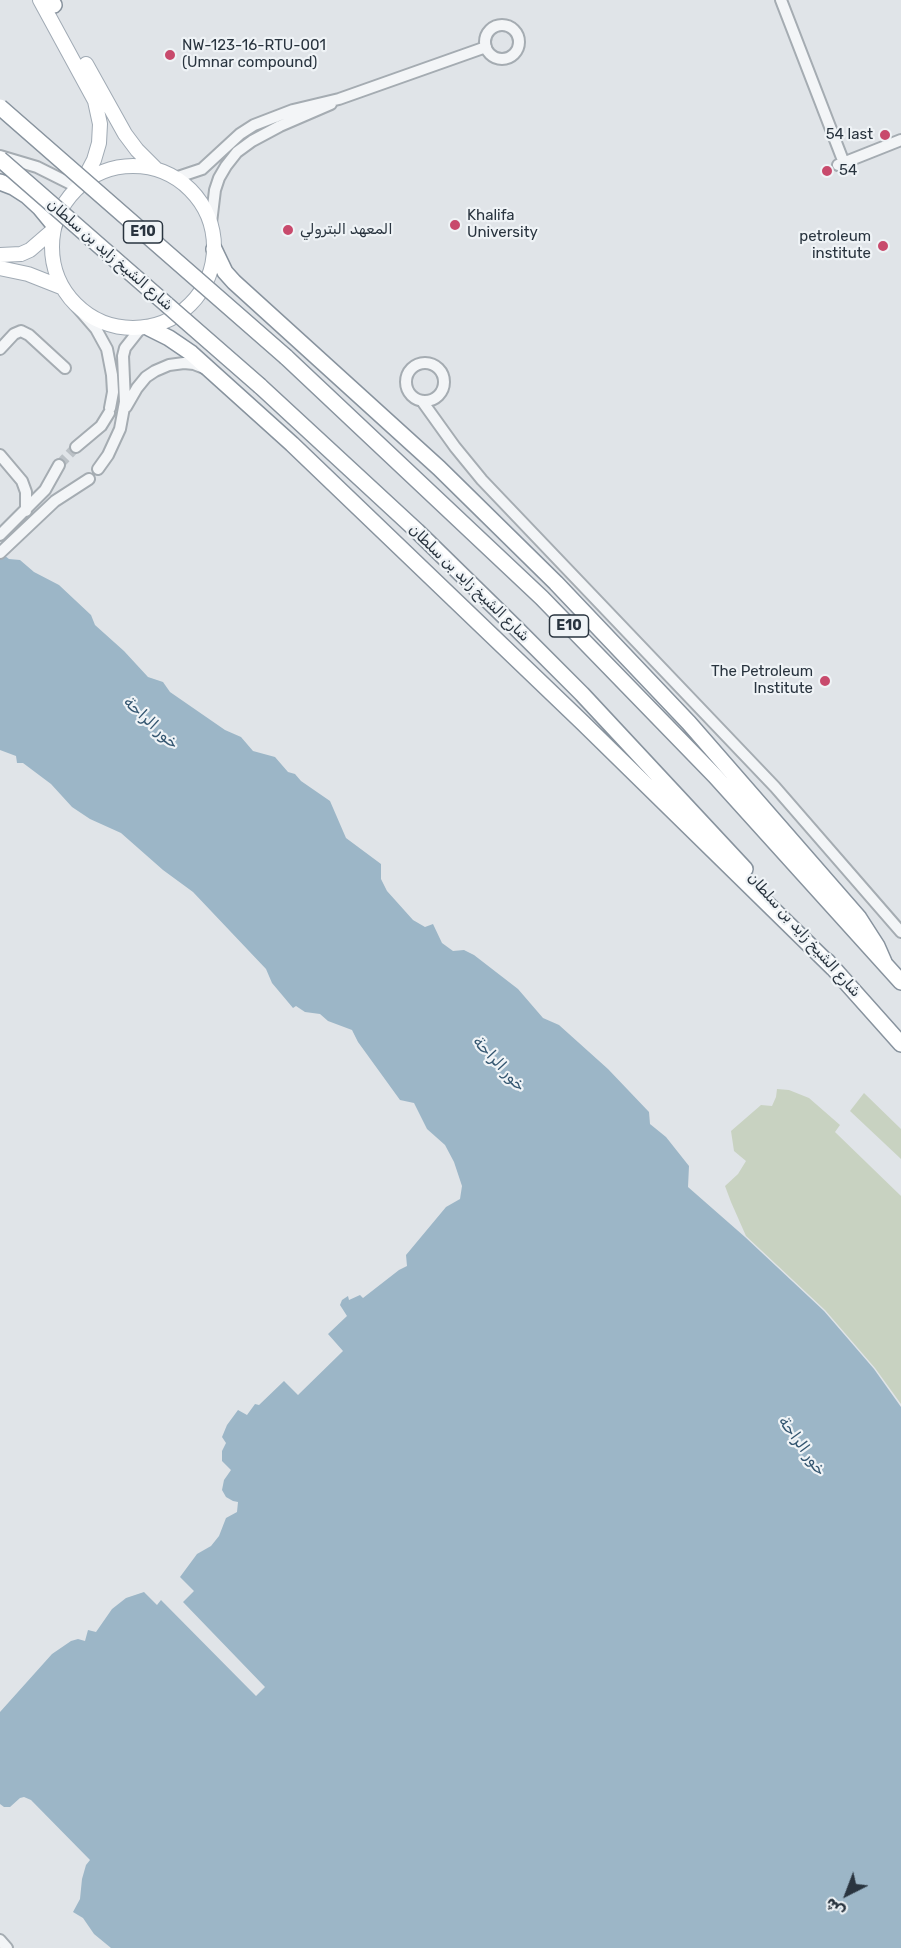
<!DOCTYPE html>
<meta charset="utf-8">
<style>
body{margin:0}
#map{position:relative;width:901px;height:1948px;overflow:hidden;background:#e0e4e8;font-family:Rubik,Cairo,sans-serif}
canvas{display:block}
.north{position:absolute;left:817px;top:1864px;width:60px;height:60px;-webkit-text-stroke:4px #eff3f6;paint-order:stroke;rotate:222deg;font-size:16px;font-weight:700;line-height:24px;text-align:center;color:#29343f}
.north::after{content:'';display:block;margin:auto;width:21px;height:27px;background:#29343f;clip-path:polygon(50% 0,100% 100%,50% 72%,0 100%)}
</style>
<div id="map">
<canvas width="901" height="1948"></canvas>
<div class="north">ش</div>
</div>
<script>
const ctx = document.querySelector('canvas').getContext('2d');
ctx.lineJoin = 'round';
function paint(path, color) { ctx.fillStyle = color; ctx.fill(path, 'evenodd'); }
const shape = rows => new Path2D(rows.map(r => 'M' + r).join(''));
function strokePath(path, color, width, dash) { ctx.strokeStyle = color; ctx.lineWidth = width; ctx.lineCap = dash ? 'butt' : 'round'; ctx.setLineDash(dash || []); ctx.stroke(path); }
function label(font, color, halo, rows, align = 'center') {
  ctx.font = font + ' Rubik,Cairo,sans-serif'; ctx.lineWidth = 4.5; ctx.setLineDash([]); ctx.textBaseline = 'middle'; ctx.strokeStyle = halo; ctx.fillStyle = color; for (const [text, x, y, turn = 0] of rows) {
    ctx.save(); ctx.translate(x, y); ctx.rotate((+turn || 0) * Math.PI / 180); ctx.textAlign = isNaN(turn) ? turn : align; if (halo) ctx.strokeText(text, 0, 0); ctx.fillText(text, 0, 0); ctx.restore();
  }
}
paint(shape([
 [777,1089,789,1090,809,1098,840,1125,835,1132,901,1196,901,1404,875,1368,825,1310,746,1236,731,1202,725,1186,738,1174,746,1161,734,1151,731,1131,761,1105,772,1106,776,1097],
 [864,1093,901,1129,901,1159,850,1111]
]), '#c8d2c1');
paint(shape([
 [0,552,9,559,20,560,34,572,59,585,91,615,95,625,124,651,148,677,163,682,170,692,225,730,241,737,253,751,275,757,288,772,295,774,301,781,330,801,346,838,381,864,381,879,387,891,413,920,425,927,433,924,442,943,453,951,464,950,474,955,518,989,543,1018,559,1025,608,1069,649,1112,650,1124,666,1137,689,1166,688,1187,745,1237,824,1311,874,1369,901,1407,901,1948,111,1948,94,1934,83,1918,73,1912,80,1899,82,1879,86,1865,90,1860,31,1800,24,1797,20,1798,10,1807,4,1807,0,1804,0,1712,52,1654,71,1641,78,1639,85,1641,88,1630,96,1632,112,1609,126,1598,144,1592,157,1605,161,1600,256,1696,265,1687,183,1602,194,1591,180,1577,197,1554,211,1546,219,1536,226,1518,237,1512,238,1502,233,1501,226,1497,222,1490,224,1480,231,1470,222,1461,222,1451,226,1443,222,1437,227,1425,238,1410,247,1415,255,1404,259,1405,284,1381,298,1395,343,1351,328,1334,347,1316,340,1305,342,1300,348,1296,349,1300,360,1295,363,1298,399,1270,407,1266,406,1255,446,1207,460,1199,462,1186,454,1162,445,1145,427,1129,414,1103,400,1100,358,1042,352,1030,328,1021,320,1014,305,1012,296,1006,293,1008,272,983,266,969,193,892,163,870,121,833,90,819,72,807,51,784,23,763,17,763,16,756,0,750]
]), '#9cb6c7');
strokePath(shape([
 [59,465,76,447]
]), '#bbc1c6', 10, [10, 5]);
const minor = shape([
 [781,0,844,163],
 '485 42a17 17 0 1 1 34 0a17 17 0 1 1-34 0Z',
 [0,156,37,167,77,187],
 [838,165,901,140],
 [175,178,202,169,240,134,254,125,293,110,339,99,486,47],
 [211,223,215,190,219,178,226,166,237,152,252,141,280,126,331,104],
 [77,307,96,329,107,349,112,375,113,392,110,408],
 [0,349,14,334,21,331,29,335,65,368],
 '406 382a19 19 0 1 1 38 0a19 19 0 1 1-38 0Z',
 [422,401,455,447,482,480,775,787,901,932],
 [126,407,137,388,146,377,155,371,169,365,184,363,194,364,204,368],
 [76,447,101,426,109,413],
 [0,455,22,481,26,492,26,511],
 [98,469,108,455,120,429,125,402,123,356,125,348,140,329],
 [0,535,45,490,59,465],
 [0,553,55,501,89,479],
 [0,1940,7,1948]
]);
const major = shape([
 [40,0,95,101,100,124,99,143,94,160,83,181],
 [86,64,125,134,137,150,156,169],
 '52 247a81 81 0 1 1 162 0a81 81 0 1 1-162 0Z',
 [0,255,21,254,30,250,52,231],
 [0,268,28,274,61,287]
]);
const highway = shape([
 [51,0,54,5],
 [0,182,13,187,27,196,40,208,54,225],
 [214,249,225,272,234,282,439,468,556,583,689,723,859,918,877,946,884,962],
 [149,328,169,338,191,353,292,444,583,723,833,968],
 [286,357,542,598,715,776,901,982],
 [260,386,417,531,514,626,582,694,745,869],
 [827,961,901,1044]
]);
strokePath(minor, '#a5acb2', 14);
strokePath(major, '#a0aab4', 16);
strokePath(highway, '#88939e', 18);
strokePath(minor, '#f3f5f7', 10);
strokePath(major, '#fff', 14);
strokePath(highway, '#fff', 15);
const highwayBridge = shape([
 [0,107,286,357],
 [0,159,260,386]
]);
strokePath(highwayBridge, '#88939e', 18, []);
strokePath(highwayBridge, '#fff', 15);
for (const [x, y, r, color] of [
 [170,55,6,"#c84a6c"],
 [885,135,6,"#c84a6c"],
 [827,171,6,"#c84a6c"],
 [455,225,6,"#c84a6c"],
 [288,230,6,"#c84a6c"],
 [883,246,6,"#c84a6c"],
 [825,681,6,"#c84a6c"]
]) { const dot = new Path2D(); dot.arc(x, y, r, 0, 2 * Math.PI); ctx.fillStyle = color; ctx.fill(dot); strokePath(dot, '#eff3f6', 2); }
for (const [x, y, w] of [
 [143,232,39],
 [569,626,39]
]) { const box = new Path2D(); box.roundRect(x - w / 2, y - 11, w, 22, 4.5); ctx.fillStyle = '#eff3f6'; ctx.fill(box); strokePath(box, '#29343f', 1.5); }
label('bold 14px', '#29343f', null, [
 ["E10",143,232],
 ["E10",569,626]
]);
label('15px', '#29343f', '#eff3f6', [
 ["NW-123-16-RTU-001",182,46],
 ["(Umnar compound)",182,63],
 ["54 last",873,135,"right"],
 ["54",839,171],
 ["Khalifa",467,216],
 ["University",467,233],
 ["المعهد البترولي",300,230],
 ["petroleum",871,237,"right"],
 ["institute",871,254,"right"],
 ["The Petroleum",813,672,"right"],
 ["Institute",813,689,"right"]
], 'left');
label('15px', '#29343f', '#eff3f6', [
 ["شارع الشيخ زايد بن سلطان",110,255,41],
 ["شارع الشيخ زايد بن سلطان",469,583,44],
 ["شارع الشيخ زايد بن سلطان",804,935,48]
]);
label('italic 16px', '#355771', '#eff3f6', [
 ["خور الراحة",151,723,43],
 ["خور الراحة",499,1064,47],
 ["خور الراحة",802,1446,54]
]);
</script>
